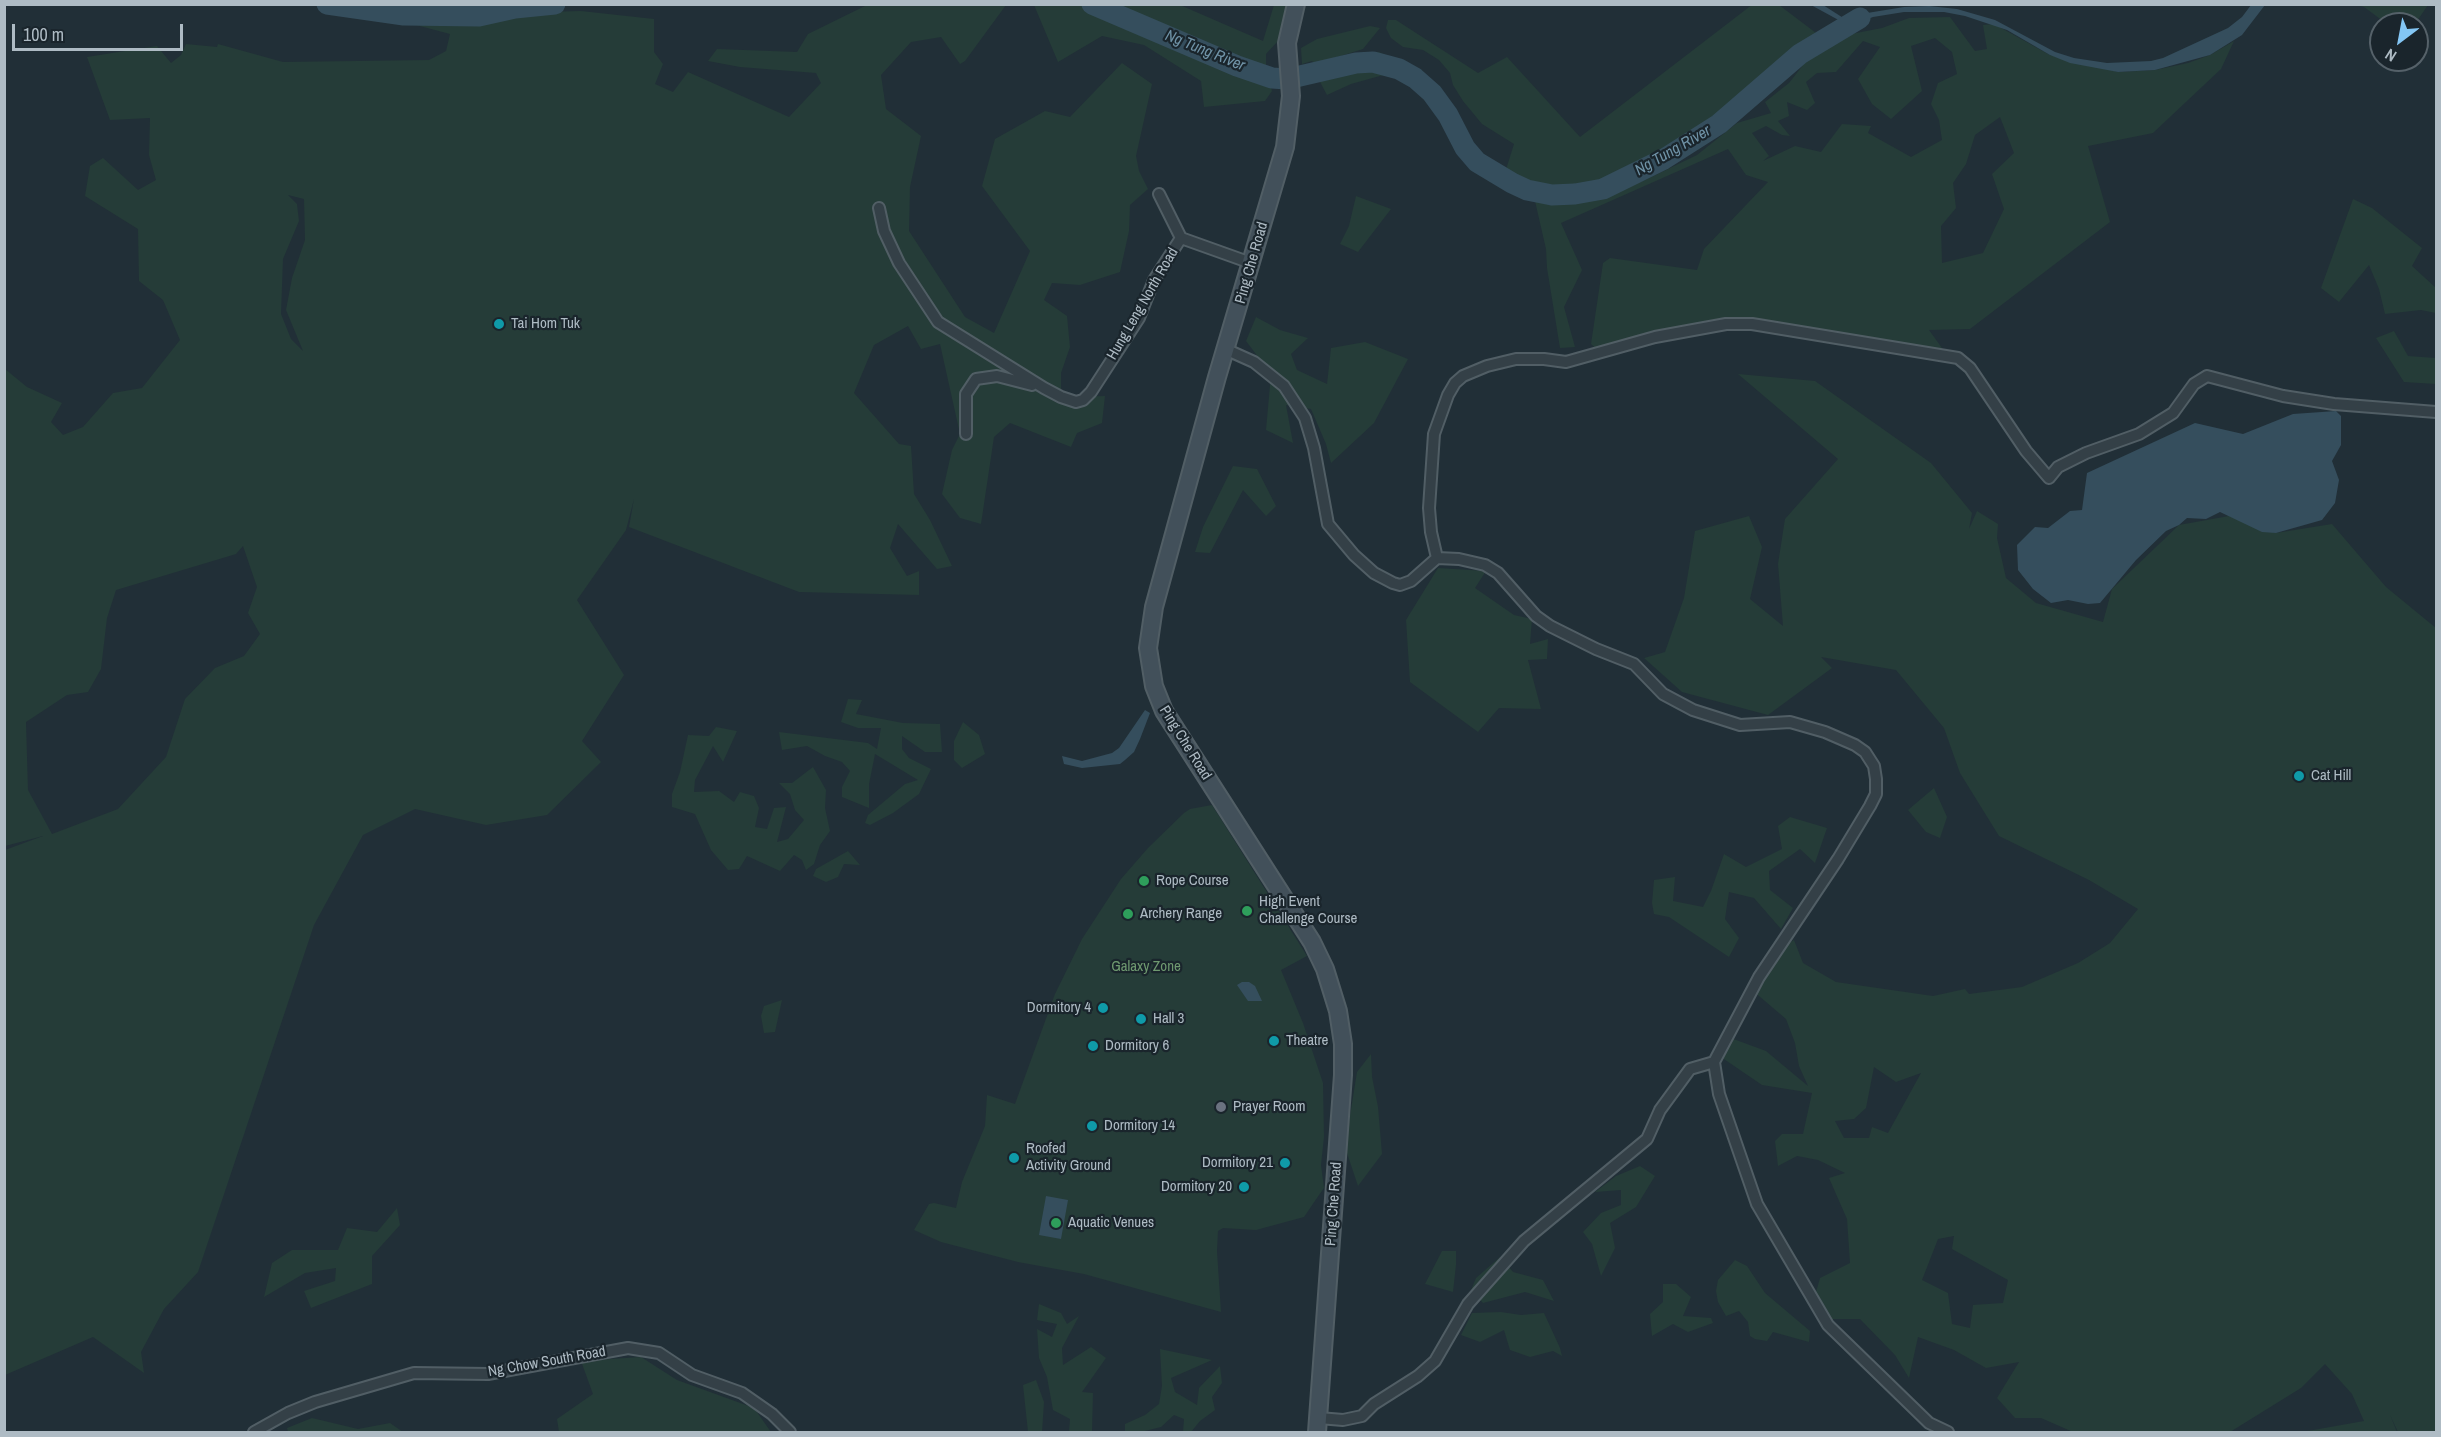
<!DOCTYPE html>
<style>
body{margin:0}
#map{position:relative;width:2441px;height:1437px;overflow:hidden;background:#212f37;font-family:"Archivo Narrow",sans-serif}
canvas{display:block}
.frame{position:absolute;inset:0;border:6px solid #aebbc4;pointer-events:none}
.north{position:absolute;left:2369px;top:12px;width:60px;height:60px;box-sizing:border-box;background:#1a252c;border:2px solid #556169;border-radius:50%;rotate:212deg;font-size:16px;font-weight:700;line-height:24px;text-align:center;color:#aebbc4}
.north::after{content:'';display:block;margin:auto;width:21px;height:27px;background:#83c6f4;clip-path:polygon(50% 0,100% 100%,50% 72%,0 100%)}
.scale{position:absolute;left:12px;top:24px;width:171px;height:27px;box-sizing:border-box;border:3px solid #aebbc4;border-top:0;padding-left:8px;font-size:18px;line-height:21px;white-space:nowrap;color:#aebbc4;-webkit-text-stroke:4px #1a252c;paint-order:stroke}
</style>
<div id="map">
<canvas width="2441" height="1437"></canvas>
<div class="frame"></div>
<div class="north">N</div>
<div class="scale">100 m</div>
</div>
<script>
const ctx = document.querySelector('canvas').getContext('2d');
ctx.lineJoin = 'round';
function paint(path, color) { ctx.fillStyle = color; ctx.fill(path, 'evenodd'); }
const shape = rows => new Path2D(rows.map(r => 'M' + r).join(''));
function strokePath(path, color, width, dash) { ctx.strokeStyle = color; ctx.lineWidth = width; ctx.lineCap = dash ? 'butt' : 'round'; ctx.setLineDash(dash || []); ctx.stroke(path); }
function label(font, color, halo, rows, align = 'center') {
  ctx.font = font + ' "Archivo Narrow",sans-serif'; ctx.lineWidth = 4.5; ctx.setLineDash([]); ctx.textBaseline = 'middle'; ctx.strokeStyle = halo; ctx.fillStyle = color; for (const [text, x, y, turn = 0] of rows) {
    ctx.save(); ctx.translate(x, y); ctx.rotate((+turn || 0) * Math.PI / 180); ctx.textAlign = isNaN(turn) ? turn : align; if (halo) ctx.strokeText(text, 0, 0); ctx.fillText(text, 0, 0); ctx.restore();
  }
}
paint(shape([
 [1753,4,1779,5,1824,39,1800,54,1737,110,1692,143,1614,185,1575,194,1552,195,1538,193,1503,179,1514,144,1482,124,1463,101,1453,85,1450,73,1439,60,1423,50,1403,47,1391,38,1386,28,1388,20,1396,20,1478,73,1507,57,1580,137],
 [867,5,1006,5,965,61,960,64,941,37,911,42,881,75,886,109,921,136,910,187,909,231,965,317,994,333,1030,251,982,186,995,139,1045,111,1070,117,1122,63,1152,84,1136,156,1139,171,1148,189,1130,205,1129,231,1120,272,1080,285,1052,283,1044,300,1067,316,1070,347,1061,373,1061,397,1105,396,1102,423,1077,433,1071,447,1010,423,994,437,981,524,960,518,942,494,952,450,960,434,940,344,921,349,908,326,874,345,854,393,899,444,911,446,914,494,930,520,952,566,937,569,898,524,890,548,907,576,919,571,919,595,799,592,629,527,634,499,626,530,577,600,624,675,582,741,601,762,547,815,486,825,415,809,363,835,314,925,198,1272,164,1309,141,1352,144,1373,93,1337,5,1375,5,850,43,836,5,846,5,369,27,387,62,403,51,422,63,435,83,427,113,393,142,388,180,340,163,300,139,281,138,229,85,196,90,166,103,158,138,190,156,180,149,155,150,118,110,120,87,57,157,46,171,63,181,55,186,44,217,47,218,44,283,62,429,60,446,51,450,34,416,25,417,8,507,13,581,11,654,19,654,52,663,64,655,84,673,92,688,72,789,117,821,83,816,73,740,67,708,61,717,49,797,52,808,34],
 [288,195,304,199,305,240,292,278,286,310,303,351,291,339,281,314,283,259,299,221,297,204],
 [243,546,257,587,248,613,260,634,244,656,215,668,185,699,166,757,118,809,52,834,28,790,26,722,67,695,88,692,101,669,107,618,116,590,236,554],
 [1034,5,1180,5,1263,41,1274,5,1300,5,1289,29,1266,54,1266,66,1272,91,1265,101,1204,107,1201,81,1144,45,1102,36,1058,62],
 [2356,5,2428,5,2415,24,2387,24,2364,7],
 [1950,17,1975,51,1987,49,1983,25,1994,24,2050,55,2118,72,2155,70,2188,63,2210,55,2234,41,2221,69,2153,133,2088,146,2110,222,1970,329,1929,330,1942,348,1936,360,1733,324,1601,353,1591,344,1603,263,1610,258,1697,270,1704,249,1768,182,1746,175,1728,149,1561,223,1582,270,1564,307,1575,347,1560,348,1547,268,1546,249,1535,201,1562,201,1575,204,1645,180,1697,155,1737,123,1771,113,1765,102,1789,83,1807,60,1828,44,1851,34,1882,28,1909,18],
 [1935,38,1952,52,1957,74,1938,83,1931,104,1939,120,1942,140,1911,157,1868,133,1871,126,1842,124,1821,152,1795,146,1763,161,1769,156,1752,133,1766,126,1782,135,1790,136,1778,121,1789,116,1787,102,1807,110,1815,103,1806,82,1817,73,1836,72,1863,41,1880,47,1858,79,1872,104,1891,119,1922,91,1911,46],
 [2000,117,2014,153,1992,174,2004,209,1983,253,1942,263,1941,226,1956,208,1953,183,1966,164,1975,135],
 [1370,26,1380,28,1363,49,1315,64,1312,61,1302,64,1301,48,1317,39],
 [1379,52,1402,63,1428,82,1447,105,1458,128,1447,132,1432,103,1422,93,1403,80,1387,74,1351,84,1327,95,1319,80,1345,69,1351,59],
 [1356,196,1391,209,1358,252,1340,244,1349,226],
 [2353,199,2372,208,2422,248,2412,266,2436,288,2436,313,2421,310,2385,314,2379,289,2369,265,2339,302,2321,288],
 [1256,317,1280,330,1308,338,1291,354,1297,370,1327,384,1331,348,1365,342,1408,359,1374,423,1331,463,1326,444,1311,409,1286,405,1293,443,1266,430,1271,374,1246,341],
 [2394,331,2408,356,2436,358,2436,384,2404,382,2376,338],
 [1738,374,1815,381,1931,463,1972,513,1969,529,1977,511,1998,524,1997,538,2006,578,2036,603,2103,622,2112,589,2179,525,2229,516,2276,533,2332,524,2386,587,2436,628,2436,1432,2398,1432,2390,1415,2397,1432,2302,1432,2364,1421,2352,1394,2325,1364,2301,1388,2230,1432,2073,1432,2041,1418,2015,1418,1997,1398,2019,1362,1986,1368,1954,1350,1918,1337,1909,1378,1895,1355,1860,1319,1824,1319,1814,1299,1820,1278,1850,1263,1847,1219,1829,1178,1845,1173,1818,1160,1797,1156,1778,1166,1775,1141,1782,1134,1803,1134,1812,1093,1762,1085,1718,1055,1728,1037,1766,1051,1808,1086,1799,1066,1795,1043,1786,1019,1752,990,1778,949,1794,940,1803,963,1836,982,1933,996,1965,989,1969,994,2022,987,2078,963,2110,943,2138,909,2089,880,1999,836,1960,773,1944,728,1896,670,1821,657,1832,668,1768,715,1682,692,1644,658,1665,652,1684,598,1695,531,1749,516,1762,547,1750,599,1783,626,1778,564,1785,519,1838,459],
 [1874,1067,1896,1082,1921,1073,1888,1133,1872,1127,1869,1138,1844,1138,1835,1121,1854,1119,1866,1108],
 [1954,1236,1952,1249,2008,1280,2003,1303,1973,1305,1970,1328,1952,1324,1948,1293,1922,1280,1938,1239],
 [1233,466,1257,469,1276,506,1266,516,1243,490,1210,553,1195,552,1203,527],
 [1438,568,1486,571,1475,588,1514,615,1532,619,1530,644,1548,639,1547,659,1528,660,1541,709,1499,708,1478,732,1410,682,1406,620],
 [848,699,862,700,856,714,903,723,940,724,942,752,925,752,902,736,902,749,909,758,931,769,919,794,893,813,870,825,865,823,868,815,905,784,918,780,875,754,869,784,869,808,842,797,842,787,850,771,842,762,825,756,807,746,782,750,779,732,868,743,877,749,881,728,858,728,841,722],
 [963,722,979,735,985,754,962,768,954,760,954,741],
 [716,727,737,731,723,762,713,746,695,780,694,792,719,791,734,802,740,792,754,796,759,808,755,827,767,829,774,808,786,807,777,842,788,839,804,820,795,810,790,794,779,783,792,783,813,767,826,790,825,808,830,831,820,845,814,864,806,870,802,860,794,855,780,871,747,856,739,869,728,870,711,850,695,814,672,807,672,794,680,772,688,735,709,736],
 [1934,788,1947,817,1940,838,1926,832,1908,810],
 [1212,805,1307,956,1281,970,1303,1023,1323,1083,1324,1137,1321,1165,1324,1188,1319,1195,1304,1217,1256,1230,1223,1228,1218,1231,1217,1251,1221,1312,1084,1274,1018,1262,941,1242,914,1230,929,1204,934,1203,956,1208,962,1182,985,1126,987,1095,1015,1104,1055,994,1082,939,1121,879,1148,848,1184,813,1190,809],
 [1790,817,1827,828,1815,863,1800,849,1769,871,1770,890,1793,908,1781,929,1754,898,1729,892,1725,919,1739,938,1729,957,1669,917,1654,914,1652,903,1654,880,1675,877,1673,901,1703,907,1711,891,1724,854,1746,867,1782,849,1778,826],
 [848,851,860,865,844,864,838,877,826,882,813,876,816,869],
 [782,1000,775,1032,764,1033,761,1016,764,1006],
 [1371,1054,1372,1077,1378,1107,1382,1154,1358,1186,1345,1147,1357,1072],
 [1640,1166,1655,1176,1636,1207,1610,1223,1615,1248,1601,1276,1592,1244,1583,1232,1601,1213,1621,1205,1621,1190,1595,1192,1616,1176],
 [397,1208,400,1225,372,1256,372,1284,311,1308,304,1291,335,1281,336,1268,305,1273,264,1297,272,1263,292,1250,338,1250,347,1228,377,1232],
 [1442,1251,1456,1251,1456,1265,1453,1292,1425,1284],
 [1500,1257,1513,1272,1543,1280,1554,1301,1525,1292,1483,1303,1471,1290,1476,1278],
 [1735,1260,1747,1266,1765,1293,1810,1331,1809,1342,1773,1332,1767,1341,1755,1339,1750,1336,1748,1322,1739,1311,1726,1316,1718,1302,1716,1291,1718,1280],
 [1663,1284,1676,1284,1691,1297,1683,1316,1711,1318,1713,1323,1688,1332,1673,1324,1652,1336,1650,1314,1663,1302],
 [1039,1304,1061,1313,1067,1324,1079,1316,1062,1348,1063,1365,1091,1347,1106,1358,1082,1392,1093,1393,1092,1432,1069,1432,1070,1419,1053,1410,1047,1377,1039,1358,1037,1329,1052,1337,1057,1324,1037,1320],
 [1501,1312,1521,1315,1544,1313,1560,1348,1562,1356,1553,1351,1530,1357,1510,1350,1504,1330,1480,1342,1461,1335,1472,1313],
 [1160,1349,1212,1360,1171,1378,1175,1392,1197,1405,1199,1388,1220,1366,1222,1383,1212,1397,1215,1410,1200,1421,1191,1432,1183,1432,1184,1419,1174,1415,1161,1427,1141,1432,1125,1432,1125,1424,1145,1415,1159,1404,1162,1386],
 [641,1357,677,1380,754,1408,771,1432,559,1432,557,1419,593,1394,581,1361],
 [1036,1380,1044,1402,1042,1432,1028,1432,1023,1385],
 [312,1418,358,1429,390,1423,403,1432,288,1432,287,1428]
]), '#253c38');
paint(shape([
 [1811,5,1823,5,1848,21,1861,14,1904,7,1929,6,1957,9,1995,20,2055,52,2074,58,2107,63,2151,61,2163,58,2228,28,2242,17,2251,5,2265,5,2242,35,2210,55,2155,70,2118,72,2070,63,2050,55,2007,30,1965,16,1944,12,1904,12,1873,17,1836,31,1844,23],
 [2336,411,2341,416,2341,445,2332,461,2339,480,2335,503,2322,520,2276,533,2262,532,2220,512,2206,519,2187,518,2179,525,2166,531,2136,560,2100,603,2088,604,2068,600,2051,603,2033,589,2018,570,2017,545,2035,527,2048,528,2070,511,2082,510,2087,473,2195,423,2243,434,2293,414],
 [1145,710,1150,713,1140,739,1134,752,1125,760,1120,764,1082,768,1064,764,1062,756,1082,761,1112,753,1119,748],
 [1242,982,1249,982,1255,986,1262,1001,1248,1001,1237,985],
 [1046,1196,1068,1200,1061,1239,1039,1235]
]), '#354e5d');
strokePath(shape([
 [327,4,404,15,479,16,515,8,555,4],
 [1092,4,1237,66,1272,78,1287,79,1356,63,1373,62,1399,69,1415,78,1432,93,1448,115,1465,148,1477,162,1512,183,1527,190,1552,195,1575,194,1603,189,1664,159,1719,124,1800,54,1860,18]
]), '#354e5d', 21);
const street = shape([
 [1159,194,1181,238],
 [879,208,884,231,899,263,938,322,1044,388,1061,397,1076,402,1083,400,1091,392,1139,318,1154,280,1181,238,1251,263],
 [1225,349,1254,362,1284,386,1305,418,1314,448,1328,524,1354,555,1374,573,1393,583,1400,585,1411,581,1437,558,1459,559,1485,565,1498,573,1536,616,1550,626,1596,649,1634,664,1663,694,1693,710,1740,725,1790,722,1825,732,1855,745,1865,752,1874,766,1876,779,1876,794,1870,806,1838,859,1759,977,1714,1062,1719,1094,1757,1204,1828,1325,1929,1423,1948,1432],
 [966,434,966,394,976,379,997,376,1032,385],
 [1437,558,1431,532,1429,508,1434,434,1448,395,1455,383,1463,376,1487,366,1516,359,1544,359,1566,362,1655,337,1726,324,1752,324,1958,358,1970,368,2026,451,2049,478,2058,467,2086,453,2139,434,2173,413,2194,384,2207,376,2283,396,2334,404,2436,412],
 [1319,1418,1343,1420,1362,1416,1374,1404,1418,1376,1435,1361,1468,1304,1524,1241,1647,1139,1660,1110,1690,1069,1714,1062],
 [254,1432,288,1413,315,1402,414,1373,488,1374,628,1348,659,1353,692,1375,742,1393,772,1414,790,1432]
]);
const secondary = shape([
 [1296,4,1287,43,1291,96,1285,147,1217,377,1154,607,1148,648,1154,686,1164,711,1312,942,1325,969,1338,1011,1343,1044,1343,1075,1317,1432]
]);
strokePath(street, '#515e65', 14);
strokePath(secondary, '#515e65', 20);
strokePath(street, '#344047', 10);
strokePath(secondary, '#42505a', 16);
for (const [x, y, r, color] of [
 [499,324,6,"#0f9aa8"],
 [2299,776,6,"#0f9aa8"],
 [1144,881,6,"#2e9e5b"],
 [1247,911,6,"#2e9e5b"],
 [1128,914,6,"#2e9e5b"],
 [1103,1008,6,"#0f9aa8"],
 [1141,1019,6,"#0f9aa8"],
 [1274,1041,6,"#0f9aa8"],
 [1093,1046,6,"#0f9aa8"],
 [1221,1107,6,"#6b7280"],
 [1092,1126,6,"#0f9aa8"],
 [1014,1158,6,"#0f9aa8"],
 [1285,1163,6,"#0f9aa8"],
 [1244,1187,6,"#0f9aa8"],
 [1056,1223,6,"#2e9e5b"]
]) { const dot = new Path2D(); dot.arc(x, y, r, 0, 2 * Math.PI); ctx.fillStyle = color; ctx.fill(dot); strokePath(dot, '#1a252c', 2); }
label('15px', '#aebbc4', '#1a252c', [
 ["Ping Che Road",1252,263,-74],
 ["Hung Leng North Road",1143,304,-60],
 ["Ping Che Road",1185,743,58],
 ["Ping Che Road",1334,1204,-86],
 ["Ng Chow South Road",547,1362,-10]
]);
label('15px', '#aebbc4', '#1a252c', [
 ["Tai Hom Tuk",511,324],
 ["Cat Hill",2311,776],
 ["Rope Course",1156,881],
 ["High Event",1259,902],
 ["Challenge Course",1259,919],
 ["Archery Range",1140,914],
 ["Dormitory 4",1091,1008,"right"],
 ["Hall 3",1153,1019],
 ["Theatre",1286,1041],
 ["Dormitory 6",1105,1046],
 ["Prayer Room",1233,1107],
 ["Dormitory 14",1104,1126],
 ["Roofed",1026,1149],
 ["Activity Ground",1026,1166],
 ["Dormitory 21",1273,1163,"right"],
 ["Dormitory 20",1232,1187,"right"],
 ["Aquatic Venues",1068,1223]
], 'left');
label('15px', '#6f9970', '#1a252c', [
 ["Galaxy Zone",1146,967]
]);
label('italic 16px', '#7093a7', '#1a252c', [
 ["Ng Tung River",1205,51,22],
 ["Ng Tung River",1673,151,-30]
]);
</script>
